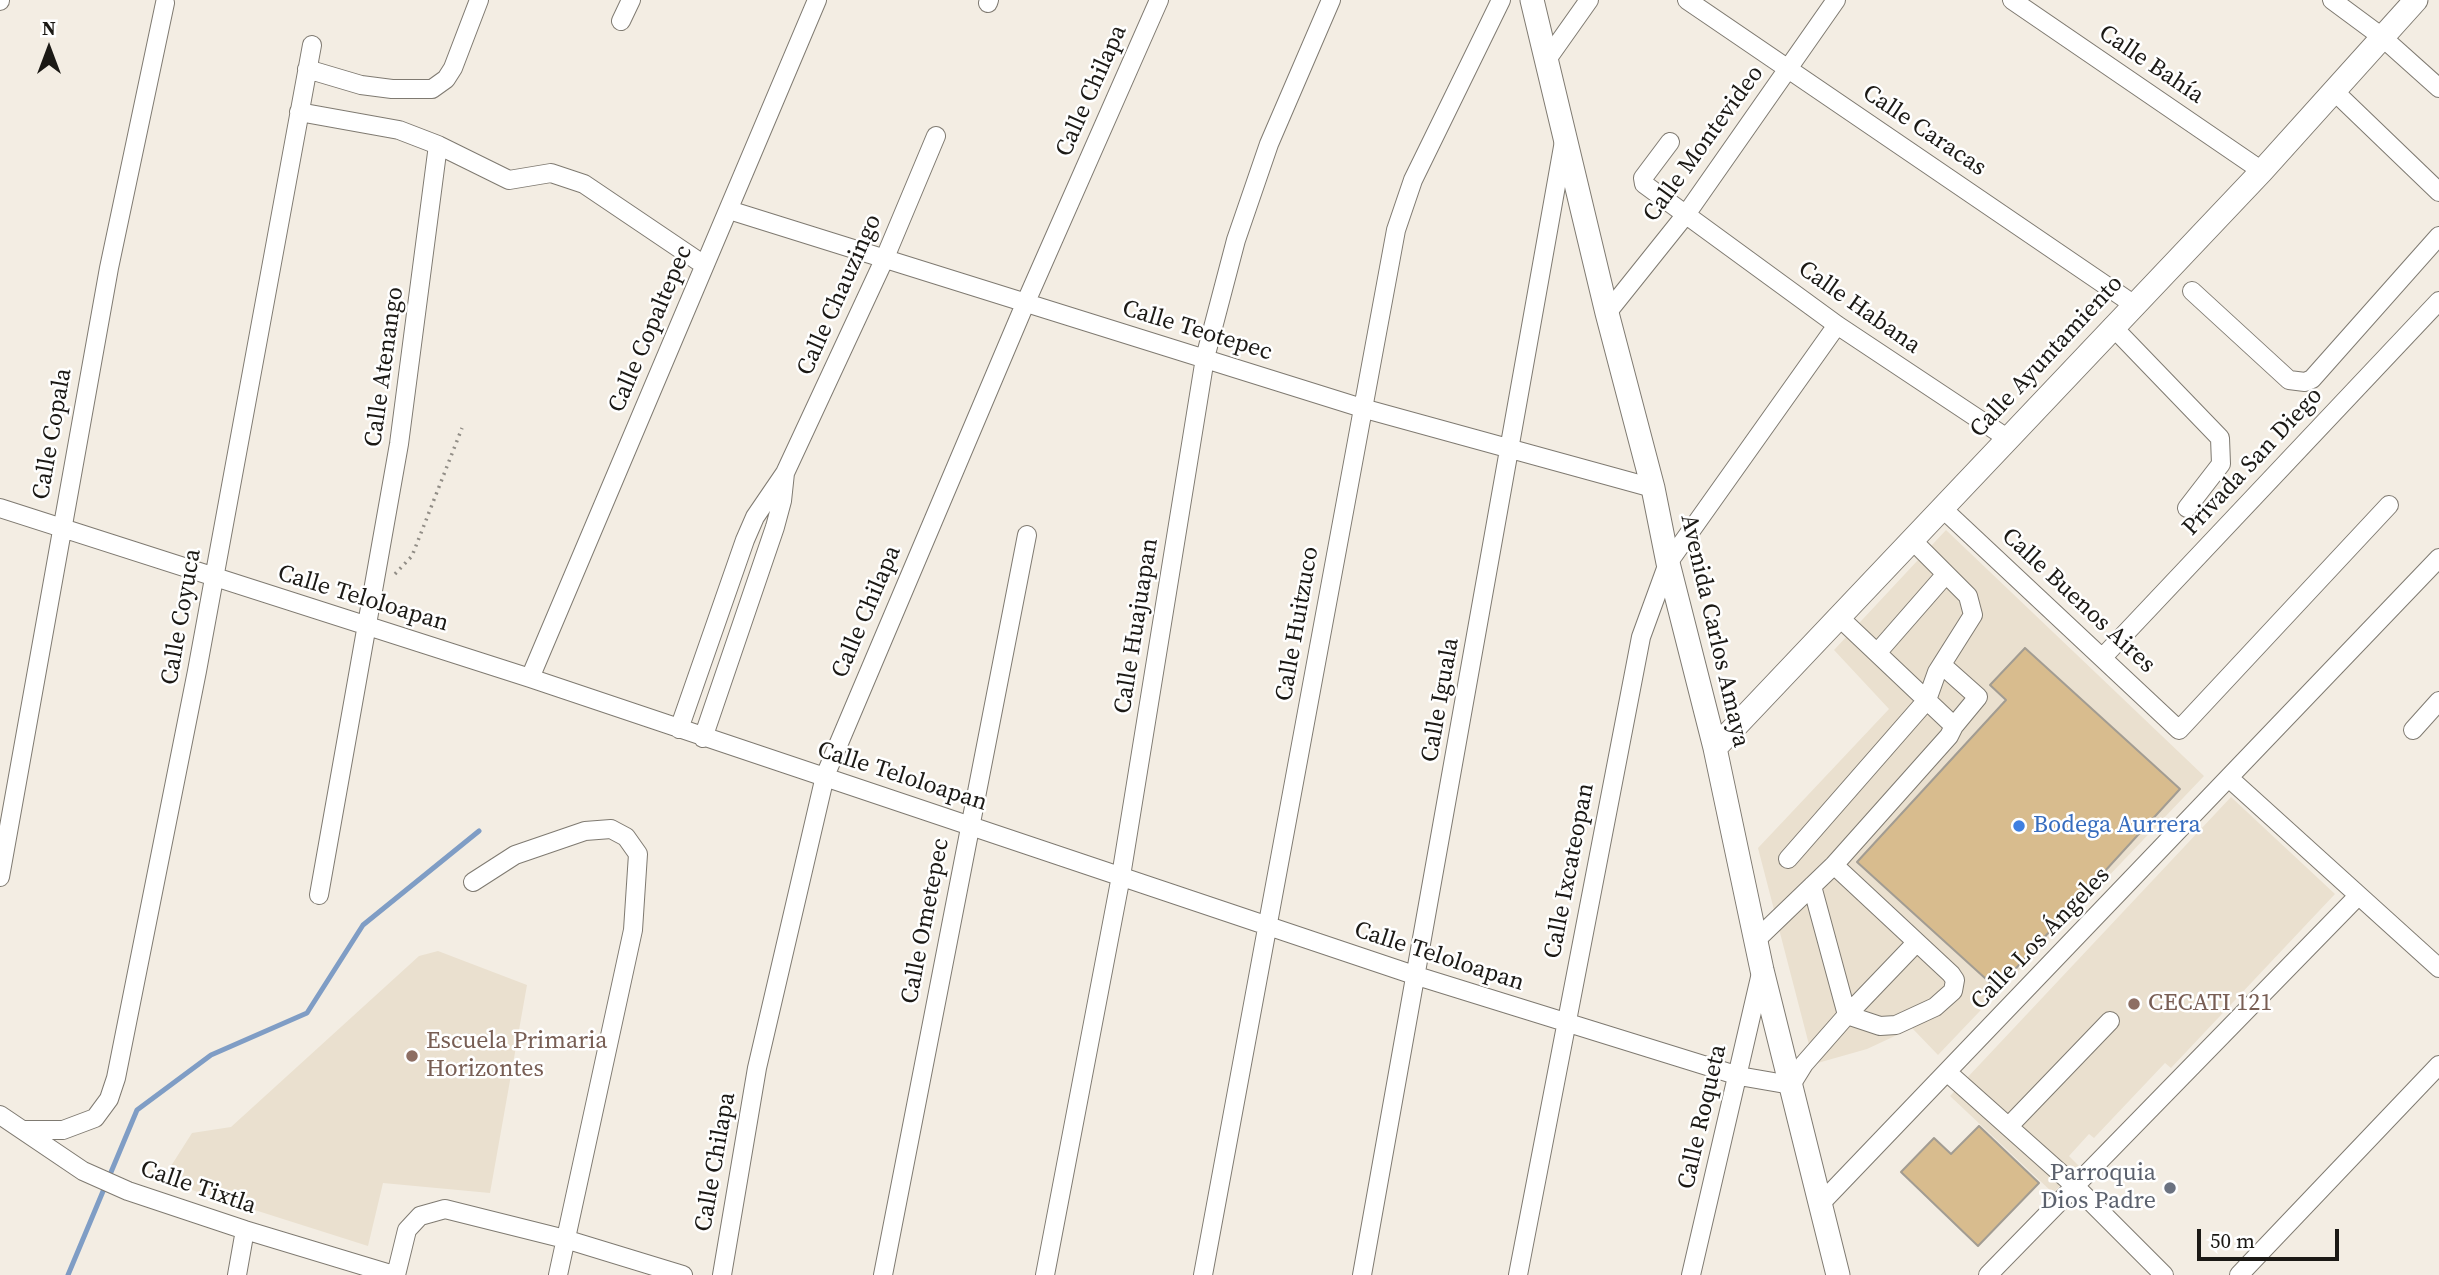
<!DOCTYPE html>
<meta charset="utf-8">
<style>
body{margin:0}
#map{position:relative;width:2439px;height:1275px;overflow:hidden;background:#f3ede3;font-family:"Source Serif 4",serif}
canvas{display:block}
.north{position:absolute;left:14px;top:14px;width:70px;height:70px;-webkit-text-stroke:5px #fff;paint-order:stroke;rotate:0deg;font-size:19px;font-weight:700;line-height:28px;text-align:center;color:#1b1915}
.north::after{content:'';display:block;margin:auto;width:24px;height:32px;background:#1b1915;clip-path:polygon(50% 0,100% 100%,50% 72%,0 100%)}
.scale{position:absolute;left:2197px;top:1229px;width:142px;height:32px;box-sizing:border-box;border:4px solid #1b1915;border-top:0;padding-left:9px;font-size:21px;line-height:24px;white-space:nowrap;color:#1b1915;-webkit-text-stroke:5px #fff;paint-order:stroke}
</style>
<div id="map">
<canvas width="2439" height="1275"></canvas>
<div class="north">N</div>
<div class="scale">50 m</div>
</div>
<script>
const ctx = document.querySelector('canvas').getContext('2d');
ctx.lineJoin = 'round';
function paint(path, color) { ctx.fillStyle = color; ctx.fill(path, 'evenodd'); }
const shape = rows => new Path2D(rows.map(r => 'M' + r).join(''));
function strokePath(path, color, width, dash) { ctx.strokeStyle = color; ctx.lineWidth = width; ctx.lineCap = dash ? 'butt' : 'round'; ctx.setLineDash(dash || []); ctx.stroke(path); }
function label(font, color, halo, rows, align = 'center') {
  ctx.font = font + ' "Source Serif 4",serif'; ctx.lineWidth = 5; ctx.setLineDash([]); ctx.textBaseline = 'middle'; ctx.strokeStyle = halo; ctx.fillStyle = color; for (const [text, x, y, turn = 0] of rows) {
    ctx.save(); ctx.translate(x, y); ctx.rotate((+turn || 0) * Math.PI / 180); ctx.textAlign = isNaN(turn) ? turn : align; if (halo) ctx.strokeText(text, 0, 0); ctx.fillText(text, 0, 0); ctx.restore();
  }
}
paint(shape([
 [1946,530,2204,776,1938,1055,1912,1028,1867,1049,1814,1064,1758,848,1889,709,1834,650],
 [2231,797,2335,894,2171,1068,2165,1063,2094,1138,2089,1134,2069,1156,2079,1166,2053,1193,1950,1096],
 [438,951,527,985,490,1193,383,1183,368,1246,176,1185,171,1166,192,1133,231,1127,419,956]
]), '#eae0cf');
strokePath(shape([
 [68,1275,137,1110,211,1055,307,1013,363,925,479,831]
]), '#7f9dc5', 5);
const building = shape([
 [2025,648,2180,789,1997,989,1857,862,2006,700,1990,685,2025,648],
 [1979,1126,2039,1183,1978,1246,1901,1172,1934,1138,1951,1154,1979,1126]
]);
paint(building, '#d8bc8e');
strokePath(building, '#a29c92', 2);
const minor = shape([
 [1687,0,2133,304],
 [2012,0,2262,171],
 [2332,0,2382,37,2439,88],
 [0,1,0,0],
 [988,3,989,0],
 [621,21,631,0],
 [1548,58,1589,0],
 [307,69,361,85,392,89,432,89,446,79,453,68,479,0],
 [2334,91,2439,192],
 [299,112,399,130,438,145,509,180,551,173,584,184,704,265],
 [1670,142,1643,178,1644,184,1837,325,2007,438],
 [729,210,1362,408,1653,488],
 [2192,291,2289,380,2305,382,2312,379,2439,236],
 [1607,313,1687,213,1836,0],
 [2112,326,2220,438,2221,464,2187,508],
 [0,508,530,678,1417,976,1739,1076,1791,1085,1804,1064,1847,1015,1880,1026,1896,1025,1935,1007,1953,991,1955,980,1951,974,1834,865],
 [1942,508,2179,730,2389,505],
 [1877,653,1946,574],
 [2103,657,2439,301],
 [1942,665,1978,697,1954,726],
 [530,678,817,0],
 [679,729,745,540,755,517,785,473,884,260,936,136],
 [2413,730,2439,701],
 [703,738,775,527,782,501,785,473],
 [2229,778,2439,968],
 [1788,859,1927,700,1937,672,1973,615,1968,596,1912,540],
 [0,877,109,268,165,3],
 [473,882,515,855,585,831,611,829,626,837,638,854,633,930,558,1275],
 [1812,886,1847,1015,1916,943],
 [319,895,399,444,438,145],
 [1755,941,1834,865,1949,736,1954,726,1840,618],
 [1947,1072,2075,1186,2164,1275],
 [0,1115,83,1171,128,1191,245,1230,394,1275],
 [2009,1126,2110,1021],
 [23,1130,63,1130,95,1118,109,1099,116,1078,197,671,312,45],
 [1822,1202,2439,558],
 [237,1275,245,1230],
 [396,1275,407,1230,420,1216,445,1209,565,1239,683,1275],
 [722,1275,757,1068,825,776,1025,304,1159,0],
 [883,1275,1027,535],
 [1045,1275,1121,876,1205,358,1236,240,1269,144,1331,0],
 [1203,1275,1396,230,1413,180,1501,0],
 [1362,1275,1564,141],
 [1518,1275,1641,637,1668,563,1837,325],
 [1691,1275,1761,973],
 [1988,1275,2358,896],
 [2239,1275,2439,1065]
]);
const major = shape([
 [1532,0,1607,313,1653,488,1668,563,1715,748,1762,970,1838,1275],
 [1715,748,2262,171,2416,0]
]);
strokePath(minor, '#7f7a71', 20);
strokePath(major, '#7f7a71', 25);
strokePath(shape([
 [395,574,412,556,462,428]
]), '#918d86', 3.5, [2, 5]);
strokePath(minor, '#fff', 18);
strokePath(major, '#fff', 23);
for (const [x, y, r, color] of [
 [2019,826,7,"#3f7fe0"],
 [2134,1004,7,"#8d6e63"],
 [412,1056,7,"#8d6e63"],
 [2170,1188,7,"#6b7280"]
]) { const dot = new Path2D(); dot.arc(x, y, r, 0, 2 * Math.PI); ctx.fillStyle = color; ctx.fill(dot); strokePath(dot, '#fff', 2.5); }
label('24px', '#1b1915', '#fff', [
 ["Calle Bahía",2151,65,34],
 ["Calle Chilapa",1092,91,-66],
 ["Calle Caracas",1924,131,34],
 ["Calle Montevideo",1704,144,-54],
 ["Calle Chauzingo",840,295,-66],
 ["Calle Habana",1859,308,35],
 ["Calle Copaltepec",651,329,-67],
 ["Calle Teotepec",1197,331,17],
 ["Calle Ayuntamiento",2047,357,-47],
 ["Calle Atenango",385,367,-82],
 ["Calle Copala",53,434,-80],
 ["Privada San Diego",2253,462,-47],
 ["Calle Teloloapan",363,599,17],
 ["Calle Buenos Aires",2078,601,43],
 ["Calle Chilapa",867,612,-67],
 ["Calle Coyuca",182,617,-80],
 ["Calle Huitzuco",1298,624,-80],
 ["Calle Huajuapan",1137,626,-81],
 ["Avenida Carlos Amaya",1714,631,77],
 ["Calle Iguala",1441,700,-80],
 ["Calle Teloloapan",902,777,18],
 ["Calle Ixcateopan",1570,871,-79],
 ["Calle Ometepec",926,921,-79],
 ["Calle Los Ángeles",2041,939,-46],
 ["Calle Teloloapan",1439,957,18],
 ["Calle Roqueta",1703,1117,-77],
 ["Calle Chilapa",716,1162,-80],
 ["Calle Tixtla",198,1188,19]
]);
label('24px', '#366cbe', '#fff', [
 ["Bodega Aurrera",2033,826]
], 'left');
label('24px', '#785e54', '#fff', [
 ["CECATI 121",2148,1004],
 ["Escuela Primaria",426,1042],
 ["Horizontes",426,1070]
], 'left');
label('24px', '#5b616d', '#fff', [
 ["Parroquia",2156,1174],
 ["Dios Padre",2156,1202]
], 'right');
</script>
